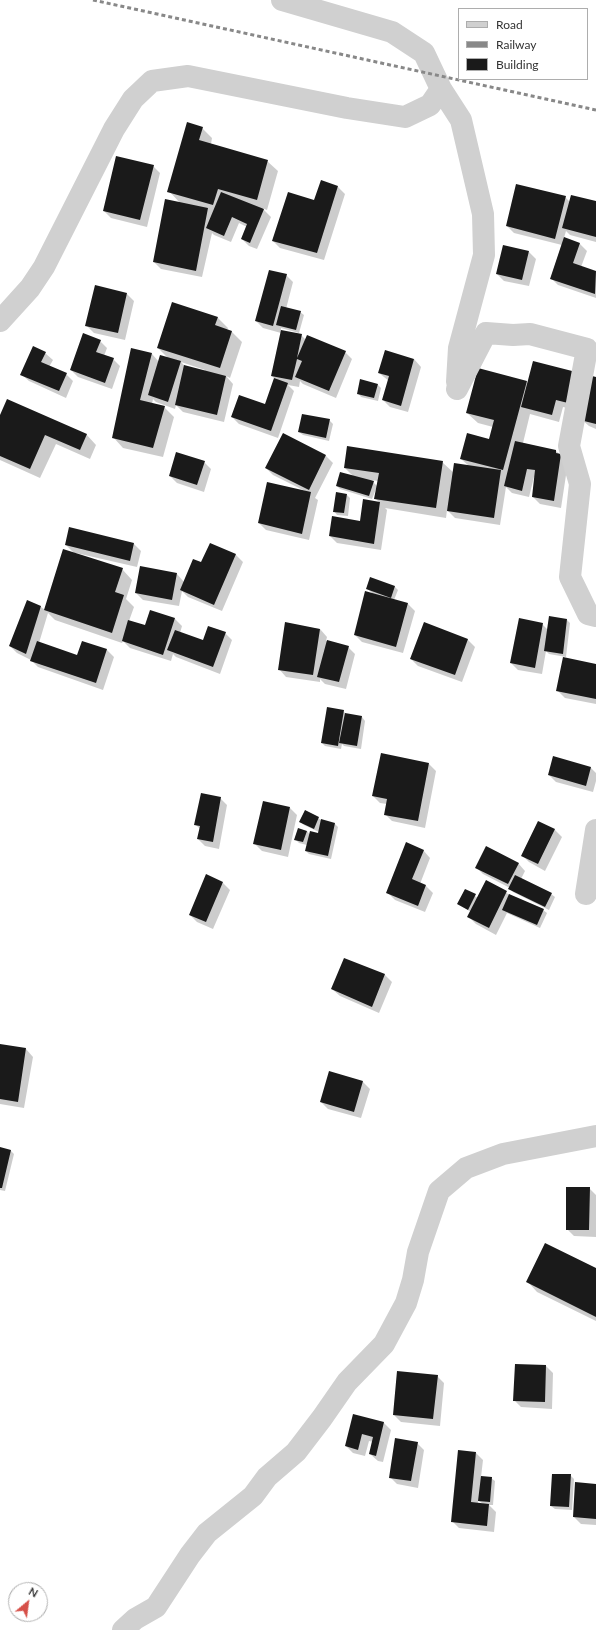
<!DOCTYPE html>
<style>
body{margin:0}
#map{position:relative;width:596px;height:1630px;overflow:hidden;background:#fff;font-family:Lato,sans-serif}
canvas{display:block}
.legend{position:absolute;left:458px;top:8px;width:130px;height:72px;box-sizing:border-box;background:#fff;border:1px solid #adadad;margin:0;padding:5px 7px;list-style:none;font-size:12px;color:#333}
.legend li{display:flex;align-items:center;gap:8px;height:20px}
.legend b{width:20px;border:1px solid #adadad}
.north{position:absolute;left:8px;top:1582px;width:40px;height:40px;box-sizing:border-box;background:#fff;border:1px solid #adadad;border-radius:50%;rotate:29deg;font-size:11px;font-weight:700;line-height:16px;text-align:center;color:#333}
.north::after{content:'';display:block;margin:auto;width:14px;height:18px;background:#d64f48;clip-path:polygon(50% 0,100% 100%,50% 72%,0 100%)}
</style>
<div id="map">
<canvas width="596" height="1630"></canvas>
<ul class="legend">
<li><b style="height:5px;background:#d0d0d0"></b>Road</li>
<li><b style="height:5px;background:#888"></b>Railway</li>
<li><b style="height:11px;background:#1a1a1a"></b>Building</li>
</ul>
<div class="north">N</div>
</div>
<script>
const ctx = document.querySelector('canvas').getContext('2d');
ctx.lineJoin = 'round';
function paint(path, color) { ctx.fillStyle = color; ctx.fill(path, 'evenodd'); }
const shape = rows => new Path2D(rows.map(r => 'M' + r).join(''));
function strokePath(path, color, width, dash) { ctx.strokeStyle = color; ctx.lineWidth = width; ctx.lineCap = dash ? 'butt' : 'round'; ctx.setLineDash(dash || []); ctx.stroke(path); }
paint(shape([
 [202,128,212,138,211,144,267,161,278,171,267,210,262,208,271,217,257,249,249,246,242,239,247,227,239,223,231,242,214,235,212,233,202,277,161,269,154,262,166,200,180,203,169,191],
 [153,166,160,173,147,227,111,218,104,211],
 [338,187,345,194,324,260,280,248,273,241,315,201],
 [565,197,570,202,596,202,596,242,570,235,566,231,564,238,580,244,587,251,581,267,596,272,596,298,558,285,551,278,562,245,514,233,507,226],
 [529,252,536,259,529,286,504,281,497,274],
 [286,275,293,282,286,309,300,312,304,315,299,333,281,328,281,331,301,335,306,340,345,352,352,359,336,398,303,384,300,381,299,387,288,385,294,391,278,438,239,424,232,417,266,405,275,379,272,376,281,333,263,328,256,321],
 [127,294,134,301,125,340,94,333,87,326],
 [218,318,228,328,227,330,232,332,242,342,230,378,226,376,233,384,224,422,183,412,176,405,175,409,156,402,153,399,152,404,164,407,174,417,163,457,123,448,113,437,132,349,152,354,159,362,169,359,158,348],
 [181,362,205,370,204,371,186,367],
 [100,341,107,348,104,356,113,359,120,366,112,389,78,377,71,370],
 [45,353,53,360,49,367,66,374,73,381,66,398,29,381,21,374],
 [414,359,421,367,408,412,390,407,383,400,389,381,379,373],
 [534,362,575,410,563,407,559,422,530,414,523,443,556,451,568,462,561,508,540,504,533,497,535,477,534,477,529,497,512,493,506,487,500,525,455,518,447,510,446,518,385,508,387,510,381,550,337,543,330,536,361,522,364,501,380,503,375,498,377,489,376,489,372,499,340,489,337,486,354,477,345,468,442,462,454,473,469,466,461,459,490,440,493,427,478,423,467,413,526,382,528,383],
 [371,480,378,481,377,486],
 [596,378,596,429,589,426,581,419],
 [378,385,381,388,378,401,361,397,358,393],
 [0,418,86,434,96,445,90,459,56,444,40,478,0,460],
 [329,420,333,424,329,441,303,435,299,432],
 [326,456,333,463,315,498,318,500,309,540,266,530,259,523,305,491,273,475,266,468],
 [204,462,211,469,204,492,177,483,170,476],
 [347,495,350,498,348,516,337,515,334,511],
 [70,528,134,544,141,551,137,567,76,553,76,554,122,569,132,580,126,599,134,607,129,621,146,626,175,619,182,626,180,633,204,641,225,633,232,640,220,674,176,657,173,654,171,661,130,648,123,641,122,643,55,620,48,613,39,643,78,656,83,642,107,650,114,657,103,690,38,667,31,660,17,653,10,646,41,607,45,610,64,550,75,554,66,545],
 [210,544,236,555,243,562,222,611,188,597,182,591,179,606,143,600,136,593,177,574,184,582,202,563],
 [394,586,398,590,394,600,408,604,415,611,403,653,362,642,355,635,373,594,367,588],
 [567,620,570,623,566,657,549,654,546,651,542,674,518,670,511,663,542,624,548,630],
 [286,624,320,629,327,637,326,641,348,647,355,654,346,689,325,684,320,679,320,682,286,677,279,669],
 [467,639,475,647,462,682,418,666,411,659],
 [596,665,596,704,565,698,558,691],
 [343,711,347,715,362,717,365,721,361,749,344,746,342,744,341,749,325,746,322,743],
 [429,764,436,771,425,828,392,821,385,814,387,804,380,803,373,796],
 [591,768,596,773,596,781,593,792,556,782,549,775],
 [220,798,227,805,219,849,205,846,198,839,200,829,196,825],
 [290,808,297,815,288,857,262,851,255,844],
 [305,811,321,820,335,824,338,827,331,859,309,854,306,851,307,845,299,843,295,839,307,831,310,835,319,834,319,832,304,825,300,822],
 [539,822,555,830,562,837,545,871,529,862,522,855],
 [423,850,430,858,420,884,426,886,433,893,425,912,395,900,387,892],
 [518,863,525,871,521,879,551,894,555,897,549,910,513,892,510,888,483,874,476,867],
 [486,881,510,895,543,910,547,913,540,928,507,913,496,935,476,924,469,917,471,912,458,904,465,890,478,898],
 [223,883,230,890,213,929,197,922,190,915],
 [345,959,385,975,392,982,379,1013,340,996,332,989],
 [0,1045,26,1049,33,1057,24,1108,0,1104],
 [330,1072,363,1082,370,1089,361,1118,328,1109,321,1102],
 [0,1148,11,1151,14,1154,5,1191,0,1190],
 [589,1188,596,1195,596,1237,574,1236,567,1229],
 [596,1269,596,1321,537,1292,527,1281],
 [546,1366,553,1373,552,1409,521,1407,514,1400],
 [437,1376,444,1383,440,1426,401,1422,394,1415],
 [354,1415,384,1423,391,1430,383,1462,378,1461,370,1454,373,1442,369,1441,365,1456,353,1453,346,1446],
 [417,1443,424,1450,418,1488,397,1484,390,1477],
 [476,1453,483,1460,481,1477,491,1478,495,1481,493,1505,489,1505,496,1512,494,1532,459,1528,452,1521],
 [478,1500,483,1504,478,1504],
 [570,1475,574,1479,572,1510,555,1509,551,1506],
 [596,1485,596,1525,581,1524,574,1517]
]), '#0003');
paint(shape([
 [187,122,203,127,199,140,268,160,257,200,218,189,213,205,167,192],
 [116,156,154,165,140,220,103,211],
 [321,180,338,186,317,253,272,241,288,192,314,200],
 [516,184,566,196,555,239,506,226],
 [221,192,264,209,250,243,241,239,247,224,232,217,224,236,206,228],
 [571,195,596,201,596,237,562,228],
 [165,199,208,208,196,271,153,262],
 [564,237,580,243,573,263,596,271,595,294,550,279],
 [503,245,529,251,522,280,496,274],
 [269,270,287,274,273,326,255,321],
 [95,285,127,293,118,333,85,326],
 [172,302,218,317,215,325,232,331,220,368,157,348],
 [281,306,301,311,296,330,276,325],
 [281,330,302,334,297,358,307,335,346,351,329,391,295,377,302,361,297,359,292,380,271,376],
 [83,333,101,340,96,352,114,358,105,383,70,370],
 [33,346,46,352,41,362,67,373,59,391,20,375],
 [131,348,152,353,140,400,165,406,153,448,112,438],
 [385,350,414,359,401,406,382,400,389,376,378,373],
 [160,355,181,361,168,402,148,395],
 [533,361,576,372,568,403,556,400,552,415,521,407],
 [184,365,226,376,217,415,175,405],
 [478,368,527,381,503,470,460,459,467,433,489,439,494,420,466,413],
 [592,376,596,377,596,424,580,420],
 [274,378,288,383,271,431,231,417,239,395,265,404],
 [360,379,378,384,374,398,357,394],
 [7,399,87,434,80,450,45,435,30,469,0,456,0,415],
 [302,414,330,419,326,438,298,432],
 [283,433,326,455,309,490,265,468],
 [515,441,556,450,556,453,561,454,554,501,532,497,535,470,527,469,522,491,504,486],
 [347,446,443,461,436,508,374,499,379,473,344,468],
 [176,452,205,461,197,485,169,476],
 [454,463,501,470,494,518,447,511],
 [340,472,374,481,369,496,336,486],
 [267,482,311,492,302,534,258,523],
 [336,492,347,494,344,513,333,512],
 [363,499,380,502,374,544,329,536,332,516,360,521],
 [69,527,134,543,130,561,65,545],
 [210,543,236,554,214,605,180,590,193,559,201,562],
 [63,549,123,568,115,592,124,595,112,633,44,610],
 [140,566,177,573,172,600,135,593],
 [370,577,395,586,391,598,366,589],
 [365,591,408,603,396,647,354,635],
 [27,600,41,606,26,654,9,646],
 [150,610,175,618,163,655,122,641,128,620,145,625],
 [549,616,567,619,563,654,544,651],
 [519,618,543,623,535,668,510,663],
 [285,622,320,629,313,675,278,670],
 [424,622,468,639,455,675,410,659],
 [208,626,226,632,213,667,167,650,175,630,203,640],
 [327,640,349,646,339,682,317,677],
 [37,641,77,655,82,641,107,649,96,683,30,661],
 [563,657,596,664,596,699,556,691],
 [327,707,344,710,338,746,321,743],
 [345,713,362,716,357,746,339,743],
 [381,753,429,763,418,821,384,815,387,799,372,796],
 [553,756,591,767,586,786,548,775],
 [201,793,221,797,213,842,197,839,200,826,194,825],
 [263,801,290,807,281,850,253,844],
 [305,810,319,817,314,829,299,822],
 [321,819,335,823,328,856,305,851,310,831,318,833],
 [538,821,555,829,538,864,521,856],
 [298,828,307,831,303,842,294,840],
 [406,842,424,850,412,879,426,885,418,906,386,893],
 [486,846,519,863,508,884,475,868],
 [206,874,223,882,206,922,189,915],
 [515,875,552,893,545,907,508,889],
 [486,880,507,891,489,928,467,917],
 [465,889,476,894,468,910,457,904],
 [509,894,544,909,537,925,502,910],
 [344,958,385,974,372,1007,331,989],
 [0,1044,26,1048,18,1102,0,1099],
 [329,1071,363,1081,354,1112,320,1102],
 [0,1147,11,1150,2,1188,0,1188],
 [566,1187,590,1187,589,1230,566,1230],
 [545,1243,596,1268,596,1317,526,1282],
 [515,1364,546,1365,545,1402,513,1401],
 [397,1371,438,1375,433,1419,393,1415],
 [353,1414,384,1422,376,1456,369,1454,373,1437,362,1434,358,1450,345,1446],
 [395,1438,418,1442,411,1481,389,1478],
 [458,1450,476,1452,471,1502,489,1504,487,1526,451,1522],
 [552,1474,571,1474,569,1507,550,1506],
 [481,1476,492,1477,490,1502,478,1501],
 [575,1482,596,1484,596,1519,573,1517]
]), '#1a1a1a');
strokePath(shape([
 [441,89,461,120,483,214,484,255,459,348,457,382],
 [0,321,30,288,44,267,114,129,133,99,152,81,188,76,347,108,405,117,430,105,441,89,424,53,392,32,282,0],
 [457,389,486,333,513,335,530,334,587,349,569,446,580,484,570,577,588,614,596,616],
 [586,894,596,830],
 [123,1630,135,1619,156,1607,190,1555,207,1533,253,1496,267,1477,296,1452,322,1418,347,1382,384,1344,406,1303,413,1280,418,1252,439,1191,466,1168,503,1154,596,1136]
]), '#d0d0d0', 22);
strokePath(shape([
 [93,0,596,110]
]), '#888', 3, [4, 3]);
</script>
